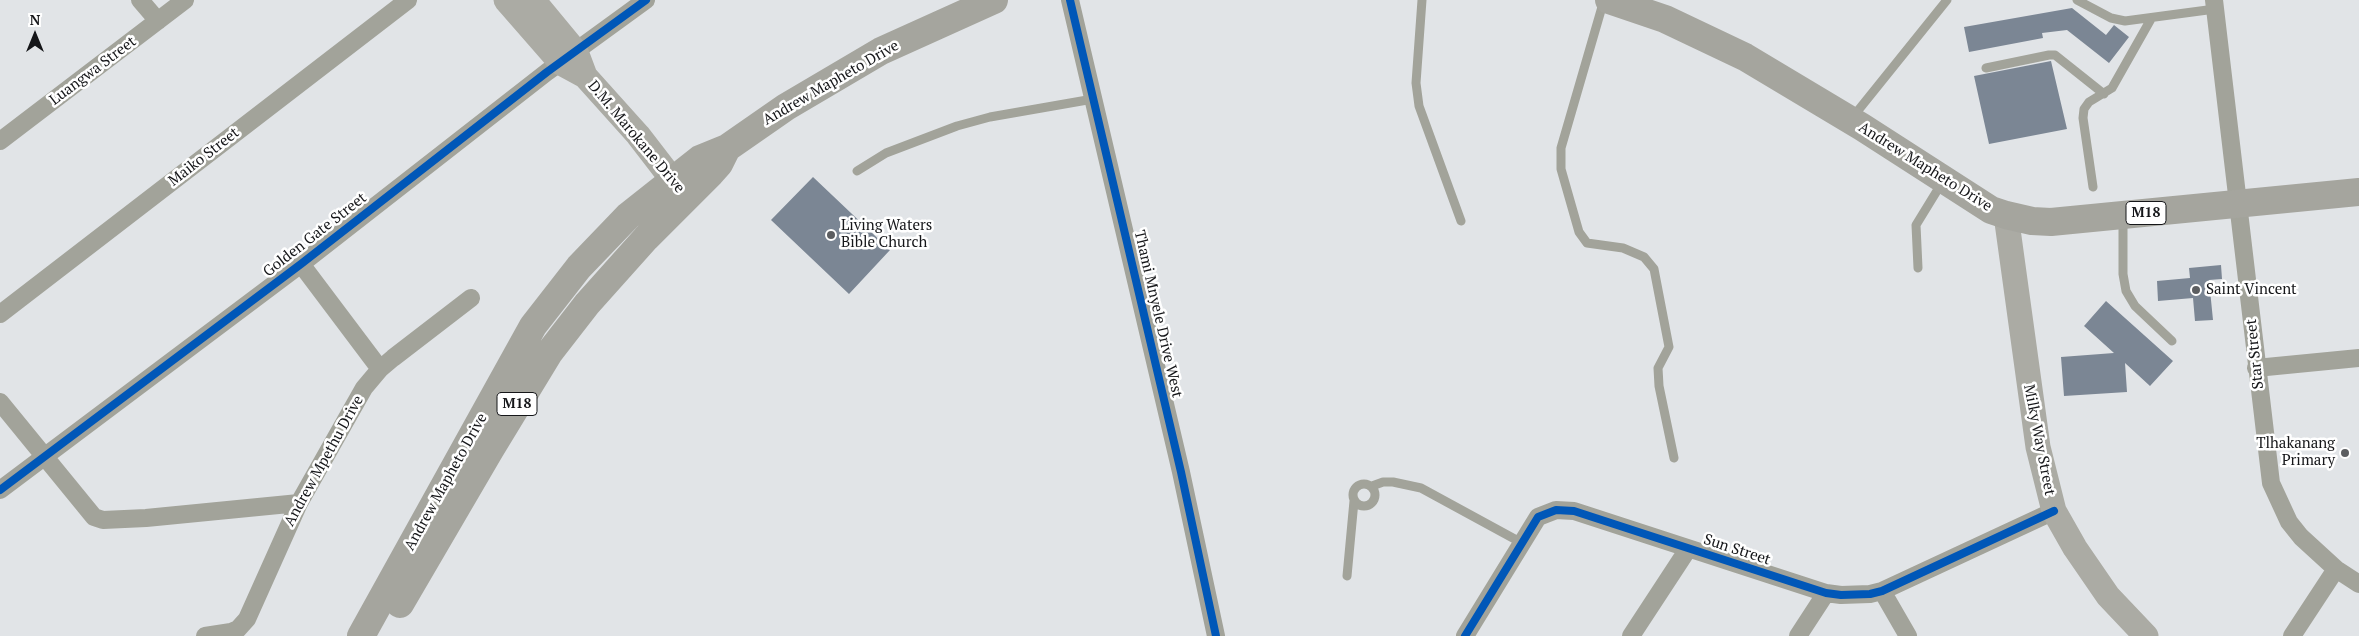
<!DOCTYPE html>
<style>
body{margin:0}
#map{position:relative;width:2359px;height:636px;overflow:hidden;background:#e1e4e7;font-family:"PT Serif",serif}
canvas{display:block}
.north{position:absolute;left:10px;top:10px;width:50px;height:50px;-webkit-text-stroke:4px #fff;paint-order:stroke;rotate:0deg;font-size:14px;font-weight:700;line-height:20px;text-align:center;color:#151619}
.north::after{content:'';display:block;margin:auto;width:18px;height:22px;background:#151619;clip-path:polygon(50% 0,100% 100%,50% 72%,0 100%)}
</style>
<div id="map">
<canvas width="2359" height="636"></canvas>
<div class="north">N</div>
</div>
<script>
const ctx = document.querySelector('canvas').getContext('2d');
ctx.lineJoin = 'round';
function paint(path, color) { ctx.fillStyle = color; ctx.fill(path, 'evenodd'); }
const shape = rows => new Path2D(rows.map(r => 'M' + r).join(''));
function strokePath(path, color, width, dash) { ctx.strokeStyle = color; ctx.lineWidth = width; ctx.lineCap = dash ? 'butt' : 'round'; ctx.setLineDash(dash || []); ctx.stroke(path); }
function label(font, color, halo, rows, align = 'center') {
  ctx.font = font + ' "PT Serif",serif'; ctx.lineWidth = 5; ctx.setLineDash([]); ctx.textBaseline = 'middle'; ctx.strokeStyle = halo; ctx.fillStyle = color; for (const [text, x, y, turn = 0] of rows) {
    ctx.save(); ctx.translate(x, y); ctx.rotate((+turn || 0) * Math.PI / 180); ctx.textAlign = isNaN(turn) ? turn : align; if (halo) ctx.strokeText(text, 0, 0); ctx.fillText(text, 0, 0); ctx.restore();
  }
}
paint(shape([
 [2072,8,2106,35,2114,25,2129,37,2109,63,2067,30,2042,33,2043,38,1969,52,1964,27],
 [2051,61,2067,129,1989,144,1974,76],
 [813,177,890,250,849,294,771,220],
 [2221,265,2222,279,2209,280,2213,320,2195,321,2193,298,2158,301,2157,281,2190,278,2189,268],
 [2106,301,2173,361,2150,386,2125,363,2127,392,2064,396,2061,357,2114,353,2084,326]
]), '#7b8694');
strokePath(shape([
 [1422,0,1416,83,1419,106,1461,221],
 [1604,0,1561,148,1561,169,1579,232,1587,243,1623,248,1644,257,1654,269,1669,347,1658,368,1659,386,1674,458],
 [2077,0,2111,18,2125,21,2215,9],
 [1986,68,2049,55,2055,55,2104,94],
 [1852,118,1947,0],
 [857,171,886,153,957,126,990,117,1093,99],
 [2093,187,2083,118,2084,109,2089,102,2112,88,2151,19],
 [2123,218,2123,274,2126,291,2135,306,2172,341],
 [1918,268,1916,225,1943,181],
 '1353 495a11 11 0 1 1 22 0a11 11 0 1 1-22 0Z',
 [1372,486,1383,482,1393,482,1421,488,1522,543],
 [1347,576,1354,501]
]), '#a2a39a', 9);
strokePath(shape([
 [140,0,158,21],
 [1070,0,1181,472,1216,636],
 [2214,0,2271,483,2289,522,2301,537,2336,569,2359,584],
 [0,141,185,0],
 [301,264,380,369],
 [0,314,408,0],
 [2256,368,2359,358],
 [0,402,94,517,103,520,146,518,299,503],
 [0,490,301,264,547,72,646,0],
 [1882,591,1908,636],
 [205,636,231,632,238,629,247,619,299,503,364,388,380,369,393,358,471,298],
 [1465,636,1538,517,1556,510,1574,511,1826,593,1841,595,1870,594,1882,591,2054,511],
 [1631,636,1688,549],
 [1798,636,1826,593],
 [2292,636,2336,569]
]), '#a2a39a', 18);
strokePath(shape([
 [506,0,561,63,585,76,638,135,685,196],
 [533,0,576,52,585,76],
 [2006,215,2038,447,2054,511,2075,548,2108,596,2146,636]
]), '#ababa4', 25);
strokePath(shape([
 [1609,0,1665,19,1745,57,1862,127,1991,210,2006,215,2032,221,2051,222,2359,192],
 [400,604,490,450,549,353,587,304,646,238,711,173,719,164,727,148],
 [361,636,533,326,579,267,628,216,700,159,727,148,786,107,881,51,994,0]
]), '#a5a59e', 28);
strokePath(shape([
 [1070,0,1181,472,1216,636],
 [0,490,301,264,547,72,646,0],
 [1465,636,1538,517,1556,510,1574,511,1826,593,1841,595,1870,594,1882,591,2054,511]
]), '#0057b8', 8);
for (const [x, y, r, color] of [
 [831,235,5,"#5c5e61"],
 [2196,290,5,"#5c5e61"],
 [2345,453,5,"#5c5e61"]
]) { const dot = new Path2D(); dot.arc(x, y, r, 0, 2 * Math.PI); ctx.fillStyle = color; ctx.fill(dot); strokePath(dot, '#fff', 2); }
for (const [x, y, w] of [
 [2146,213,40],
 [517,404,40]
]) { const box = new Path2D(); box.roundRect(x - w / 2, y - 11.5, w, 23, 4); ctx.fillStyle = '#fff'; ctx.fill(box); strokePath(box, '#151619', 1); }
label('bold 14px', '#151619', null, [
 ["M18",2146,213],
 ["M18",517,404]
]);
label('15px', '#151619', '#fff', [
 ["Luangwa Street",93,71,-37],
 ["Andrew Mapheto Drive",831,83,-30],
 ["D.M. Marokane Drive",636,137,50],
 ["Maiko Street",204,157,-38],
 ["Andrew Mapheto Drive",1925,167,32],
 ["Golden Gate Street",315,235,-38],
 ["Thami Mnyele Drive West",1158,314,77],
 ["Star Street",2255,354,-96],
 ["Milky Way Street",2039,440,79],
 ["Andrew Mpethu Drive",324,461,-61],
 ["Andrew Mapheto Drive",446,482,-61],
 ["Sun Street",1737,550,18]
]);
label('15px', '#151619', '#fff', [
 ["Living Waters",841,226],
 ["Bible Church",841,243],
 ["Saint Vincent",2206,290],
 ["Tlhakanang",2335,444,"right"],
 ["Primary",2335,461,"right"]
], 'left');
</script>
